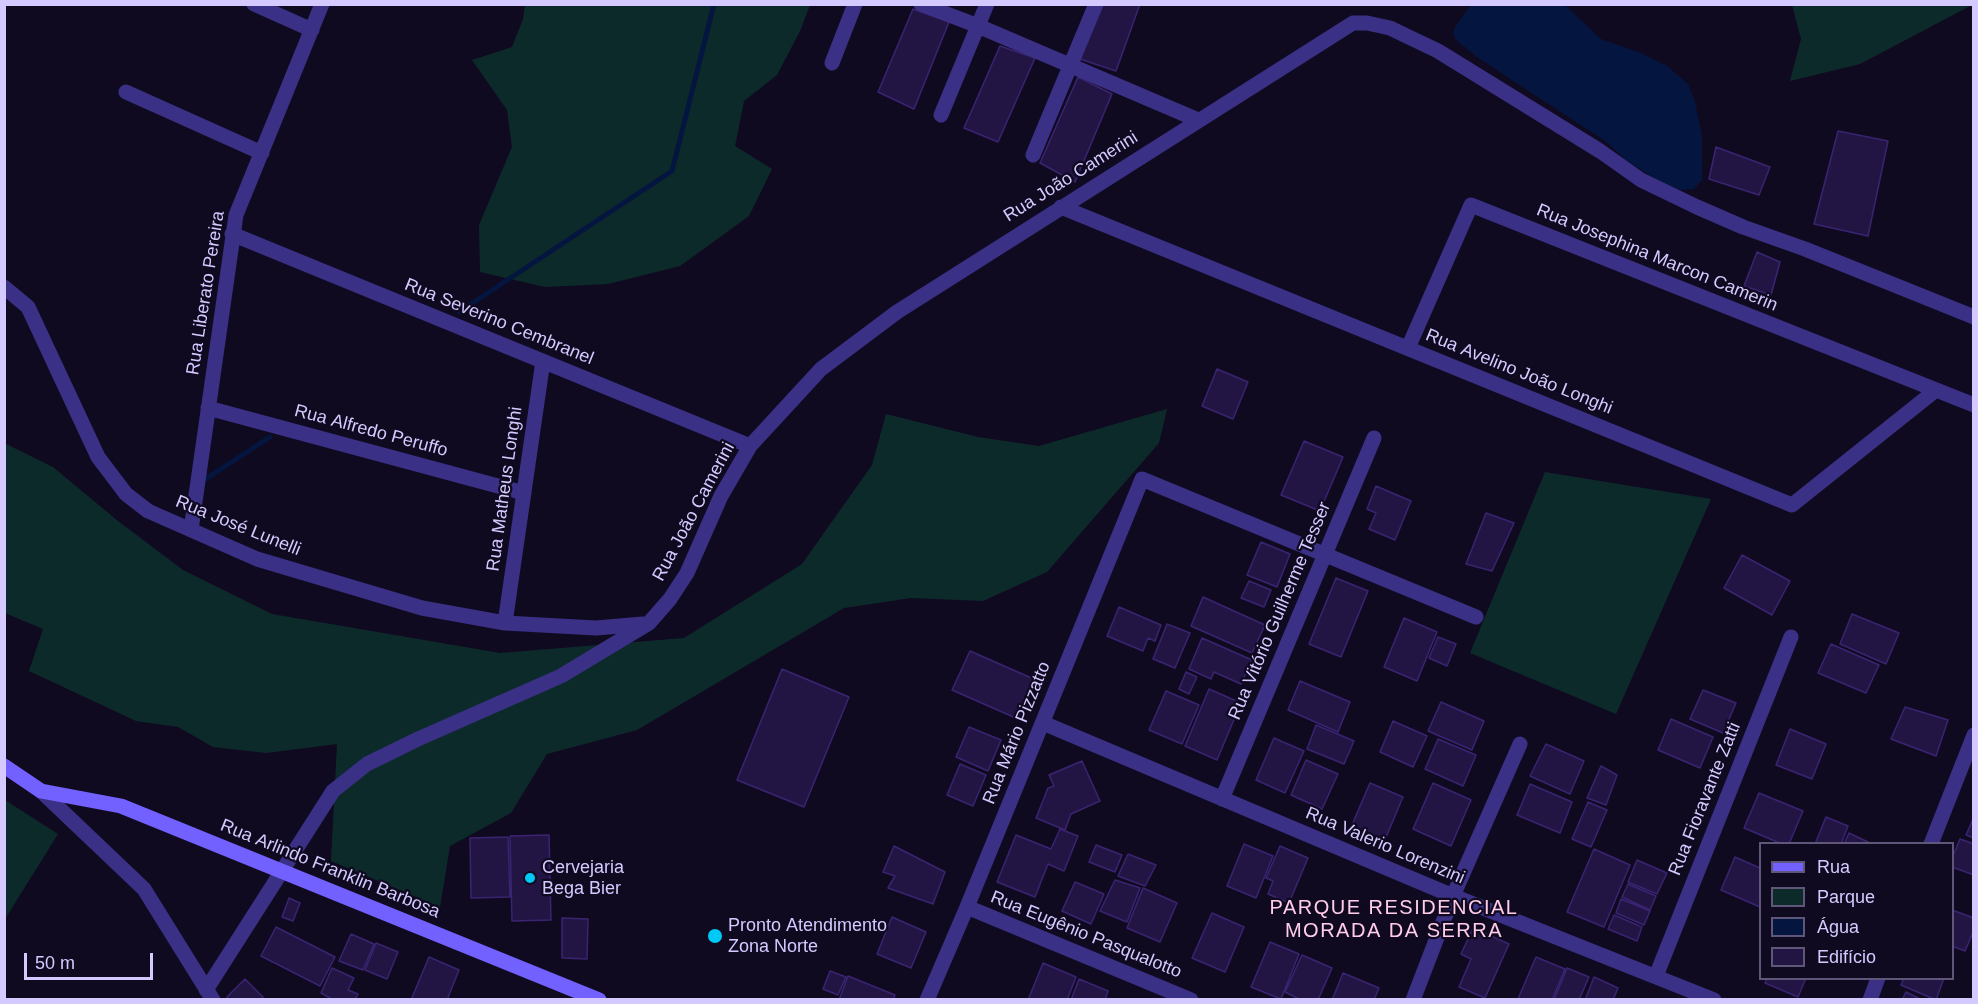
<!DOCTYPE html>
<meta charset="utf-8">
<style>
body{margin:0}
#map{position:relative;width:1978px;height:1004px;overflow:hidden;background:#100a21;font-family:Helvetica,sans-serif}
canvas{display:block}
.frame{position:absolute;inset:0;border:6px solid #d5caff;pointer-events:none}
.legend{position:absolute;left:1759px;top:842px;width:195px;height:138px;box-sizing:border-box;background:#100a21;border:2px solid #5f577a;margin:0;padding:8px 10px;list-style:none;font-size:18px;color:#d5caff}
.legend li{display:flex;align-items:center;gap:12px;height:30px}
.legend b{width:30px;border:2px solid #5f577a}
.scale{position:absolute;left:24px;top:953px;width:129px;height:27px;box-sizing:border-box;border:3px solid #d5caff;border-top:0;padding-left:8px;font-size:18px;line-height:21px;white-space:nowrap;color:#d5caff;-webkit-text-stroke:4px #100a21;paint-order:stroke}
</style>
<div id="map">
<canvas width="1978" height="1004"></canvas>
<div class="frame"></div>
<ul class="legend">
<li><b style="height:8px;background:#7261ff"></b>Rua</li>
<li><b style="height:16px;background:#0d2a2b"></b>Parque</li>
<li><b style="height:16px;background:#041540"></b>Água</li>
<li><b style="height:16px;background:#221544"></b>Edifício</li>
</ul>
<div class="scale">50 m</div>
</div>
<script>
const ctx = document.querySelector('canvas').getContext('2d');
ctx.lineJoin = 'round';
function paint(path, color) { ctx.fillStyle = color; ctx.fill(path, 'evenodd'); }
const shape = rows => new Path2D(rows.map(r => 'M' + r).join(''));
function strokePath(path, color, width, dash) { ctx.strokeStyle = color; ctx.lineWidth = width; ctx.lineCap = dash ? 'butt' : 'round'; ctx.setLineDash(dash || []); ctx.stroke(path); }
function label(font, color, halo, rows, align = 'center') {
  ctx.font = font + ' Helvetica,sans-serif'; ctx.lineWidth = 4.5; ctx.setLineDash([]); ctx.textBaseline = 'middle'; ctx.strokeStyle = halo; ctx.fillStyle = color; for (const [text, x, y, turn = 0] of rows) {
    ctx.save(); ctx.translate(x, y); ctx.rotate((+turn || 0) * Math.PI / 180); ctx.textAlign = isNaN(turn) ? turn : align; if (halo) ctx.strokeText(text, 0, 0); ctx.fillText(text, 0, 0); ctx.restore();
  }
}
paint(shape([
 [525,5,810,5,800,31,777,75,744,101,735,146,772,169,749,216,680,266,608,284,545,287,480,272,479,225,512,147,507,110,472,60,512,47,523,19],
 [1792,5,1792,4,1972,5,1860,64,1790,81,1801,39],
 [1167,409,1159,443,1047,572,983,601,911,598,844,608,637,730,547,754,511,813,450,846,440,907,331,861,337,744,266,753,213,747,178,727,136,721,29,671,43,629,5,613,4,443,53,467,118,521,183,570,272,614,500,653,684,638,802,564,872,465,886,414,978,437,1039,446],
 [1545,472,1711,499,1616,714,1470,653],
 [5,800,58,834,5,919]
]), '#0d2a2b');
paint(shape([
 [1471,5,1565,5,1601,39,1641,53,1667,66,1688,84,1695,102,1702,136,1702,180,1694,189,1680,190,1659,181,1626,160,1605,141,1480,59,1456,40,1453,34,1455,27]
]), '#041540');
strokePath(shape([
 [459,312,672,171,714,4],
 [201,482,270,437]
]), '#041540', 5);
const building = shape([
 [1102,4,1140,4,1116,71,1080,59,1102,4],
 [913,9,949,22,914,109,878,92,913,9],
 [1000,46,1035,58,998,142,964,128,1000,46],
 [1078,77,1112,94,1075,182,1040,163,1078,77],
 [1838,131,1888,141,1868,236,1814,224,1838,131],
 [1716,147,1770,167,1759,195,1709,179,1716,147],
 [1757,252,1780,262,1771,295,1744,286,1757,252],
 [1217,369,1248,382,1233,419,1202,406,1217,369],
 [1304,441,1343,457,1320,511,1281,495,1304,441],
 [1376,486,1411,501,1395,540,1369,529,1376,513,1367,509,1376,486],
 [1486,513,1514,523,1492,571,1466,564,1486,513],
 [1261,542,1290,554,1277,587,1247,575,1261,542],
 [1742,555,1790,581,1772,615,1724,588,1742,555],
 [1336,578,1368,591,1341,657,1309,644,1336,578],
 [1249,581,1271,590,1264,607,1241,598,1249,581],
 [1203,597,1265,625,1252,653,1191,626,1203,597],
 [1119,607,1161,625,1155,641,1148,638,1143,651,1107,636,1119,607],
 [1852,614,1899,633,1886,664,1840,644,1852,614],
 [1404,618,1437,632,1417,681,1384,667,1404,618],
 [1167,624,1190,633,1175,668,1153,659,1167,624],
 [1438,637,1456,644,1447,666,1429,658,1438,637],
 [1202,638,1252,660,1241,684,1214,672,1211,679,1189,669,1202,638],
 [1831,644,1879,665,1866,693,1818,673,1831,644],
 [970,651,1036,680,1018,719,952,690,970,651],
 [782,669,849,697,804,807,737,780,782,669],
 [1186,672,1197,677,1189,694,1179,689,1186,672],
 [1300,681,1350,702,1338,732,1288,710,1300,681],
 [1209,689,1241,703,1217,760,1185,746,1209,689],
 [1703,690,1736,703,1723,733,1690,719,1703,690],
 [1166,691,1199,705,1182,744,1149,730,1166,691],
 [1441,702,1484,721,1472,750,1428,731,1441,702],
 [1905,707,1948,720,1936,756,1891,739,1905,707],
 [1671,719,1713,737,1700,768,1658,750,1671,719],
 [1393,721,1427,736,1413,767,1380,752,1393,721],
 [1316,725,1354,741,1344,764,1307,749,1316,725],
 [969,727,1001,740,988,771,956,757,969,727],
 [1790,729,1826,744,1812,779,1776,765,1790,729],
 [1274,738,1304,751,1285,793,1256,780,1274,738],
 [1438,739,1476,755,1463,786,1425,769,1438,739],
 [1546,744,1584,761,1570,794,1530,776,1546,744],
 [1306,760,1338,774,1322,809,1291,795,1306,760],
 [1082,761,1100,801,1071,814,1065,830,1036,818,1048,788,1054,786,1049,775,1082,761],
 [960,764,986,775,973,806,947,795,960,764],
 [1601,766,1617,775,1606,805,1587,798,1601,766],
 [1370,783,1403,797,1384,842,1351,827,1370,783],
 [1433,783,1471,800,1451,846,1413,829,1433,783],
 [1530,784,1572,802,1560,833,1517,815,1530,784],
 [1759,793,1803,811,1789,844,1782,844,1744,828,1759,793],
 [1588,802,1607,810,1591,847,1572,839,1588,802],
 [1826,817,1848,826,1841,844,1815,844,1826,817],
 [1974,817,1974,838,1966,835,1974,817],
 [1060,829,1078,836,1064,871,1048,864,1035,897,997,882,1016,835,1051,849,1060,829],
 [1849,833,1872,844,1844,844,1849,833],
 [549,835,551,920,512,921,510,836,549,835],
 [508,837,510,897,471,898,470,838,508,837],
 [1960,839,1974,844,1974,875,1952,867,1952,858,1960,839],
 [1244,844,1273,856,1256,898,1227,886,1244,844],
 [1096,845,1122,855,1115,872,1089,862,1096,845],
 [894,846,945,872,933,904,888,888,895,876,883,872,894,846],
 [1280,846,1308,858,1289,903,1268,894,1273,881,1266,878,1280,846],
 [1594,849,1630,865,1604,927,1567,912,1594,849],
 [1128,854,1156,865,1145,886,1118,876,1128,854],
 [1735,857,1760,868,1760,907,1721,890,1735,857],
 [1637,860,1667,873,1657,894,1628,882,1637,860],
 [1115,880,1140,888,1127,922,1100,911,1115,880],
 [1075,882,1104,894,1091,924,1062,911,1075,882],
 [1628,884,1656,896,1650,910,1622,897,1628,884],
 [1143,888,1177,903,1160,942,1127,928,1143,888],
 [289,898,300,903,293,921,282,917,289,898],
 [1621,899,1650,911,1644,925,1616,913,1621,899],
 [1952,910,1974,918,1974,930,1965,951,1952,946,1952,910],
 [1212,913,1244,927,1225,972,1192,958,1212,913],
 [1614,915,1642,927,1637,941,1608,929,1614,915],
 [892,917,926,932,911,968,877,954,892,917],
 [562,918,588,919,587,959,562,958,562,918],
 [276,927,335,957,320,986,261,956,276,927],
 [1473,928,1509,944,1485,998,1459,987,1471,959,1461,954,1473,928],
 [351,934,374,944,363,970,339,961,351,934],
 [1270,942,1299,954,1281,999,1251,987,1270,942],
 [376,943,398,952,387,979,365,970,376,943],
 [1302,955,1332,968,1318,1000,1301,1000,1285,992,1302,955],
 [429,957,459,970,447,1000,411,1000,429,957],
 [1536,957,1565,969,1552,1000,1518,999,1536,957],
 [1043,963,1076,977,1067,1000,1028,1000,1043,963],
 [332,968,354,978,348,990,358,994,355,1000,329,1000,330,998,321,993,332,968],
 [1567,968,1589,977,1579,1000,1554,1000,1567,968],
 [830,971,846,977,838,995,823,989,830,971],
 [1343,973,1379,988,1374,1000,1332,1000,1343,973],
 [848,976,895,995,893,1000,839,1000,848,976],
 [1594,977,1618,988,1613,1000,1585,1000,1594,977],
 [1767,978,1806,978,1798,997,1765,983,1767,978],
 [1904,978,1944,978,1936,1000,1901,985,1904,978],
 [245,979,263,997,261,1000,229,1000,227,997,245,979],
 [1079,979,1108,991,1105,1000,1071,1000,1079,979],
 [1906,992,1922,1000,1902,1000,1906,992]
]);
paint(building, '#221544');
strokePath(building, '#3a2472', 1.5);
strokePath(shape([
 [254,4,312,30],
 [921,4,978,26,1198,120],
 [832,63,855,4],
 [126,92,262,153],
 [941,115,987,4],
 [1033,155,1096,4],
 [1061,207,1792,505,1936,390],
 [232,234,750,446],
 [4,287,28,307,98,457,126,494,148,511,257,559,422,608,505,623,596,628,643,624],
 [1408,348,1471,205,1974,405],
 [208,408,524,493],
 [191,530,236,215,322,4],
 [505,623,543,361],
 [1043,723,1453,896,1714,1000],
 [41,791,144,889,213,1000],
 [1222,799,1374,438],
 [1931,844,1974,735],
 [967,907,1191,1000],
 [1656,976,1791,637],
 [206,990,333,791,367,764,418,739,561,676,649,623,670,599,687,573,721,496,750,446,821,369,897,312,1353,23,1367,23,1390,28,1438,51,1600,151,1641,180,1697,207,1743,227,1805,249,1974,317],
 [927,1000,967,907,1142,479,1476,617],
 [1413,1000,1453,896,1520,744],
 [1870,1000,1878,978]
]), '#3a3085', 15);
strokePath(shape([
 [4,766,41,791,121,806,599,1000]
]), '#7261ff', 15);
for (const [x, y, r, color] of [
 [530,878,6,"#00c9f5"],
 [715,936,8,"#00c9f5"]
]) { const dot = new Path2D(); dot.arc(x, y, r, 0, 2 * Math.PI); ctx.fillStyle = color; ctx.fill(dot); strokePath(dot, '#100a21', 2); }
label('18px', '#d5caff', '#100a21', [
 ["Rua João Camerini",1071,177,-32],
 ["Rua Josephina Marcon Camerin",1657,258,22],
 ["Rua Liberato Pereira",206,293,-81],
 ["Rua Severino Cembranel",499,322,22],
 ["Rua Avelino João Longhi",1519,372,22],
 ["Rua Alfredo Peruffo",371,431,15],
 ["Rua Matheus Longhi",505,489,-82],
 ["Rua João Camerini",694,512,-62],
 ["Rua José Lunelli",238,526,22],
 ["Rua Vitório Guilherme Tesser",1280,611,-67],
 ["Rua Mário Pizzatto",1017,733,-68],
 ["Rua Fioravante Zatti",1705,799,-68],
 ["Rua Valerio Lorenzini",1385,846,23],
 ["Rua Arlindo Franklin Barbosa",330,869,22],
 ["Rua Eugênio Pasqualotto",1086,935,22]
]);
label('18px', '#d5caff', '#100a21', [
 ["Cervejaria",542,868],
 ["Bega Bier",542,889],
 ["Pronto Atendimento",728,926],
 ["Zona Norte",728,947]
], 'left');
ctx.letterSpacing = '1.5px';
label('20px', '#ffcce9', '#100a21', [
 ["PARQUE RESIDENCIAL",1394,908],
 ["MORADA DA SERRA",1394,931]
]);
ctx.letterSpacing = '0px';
</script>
